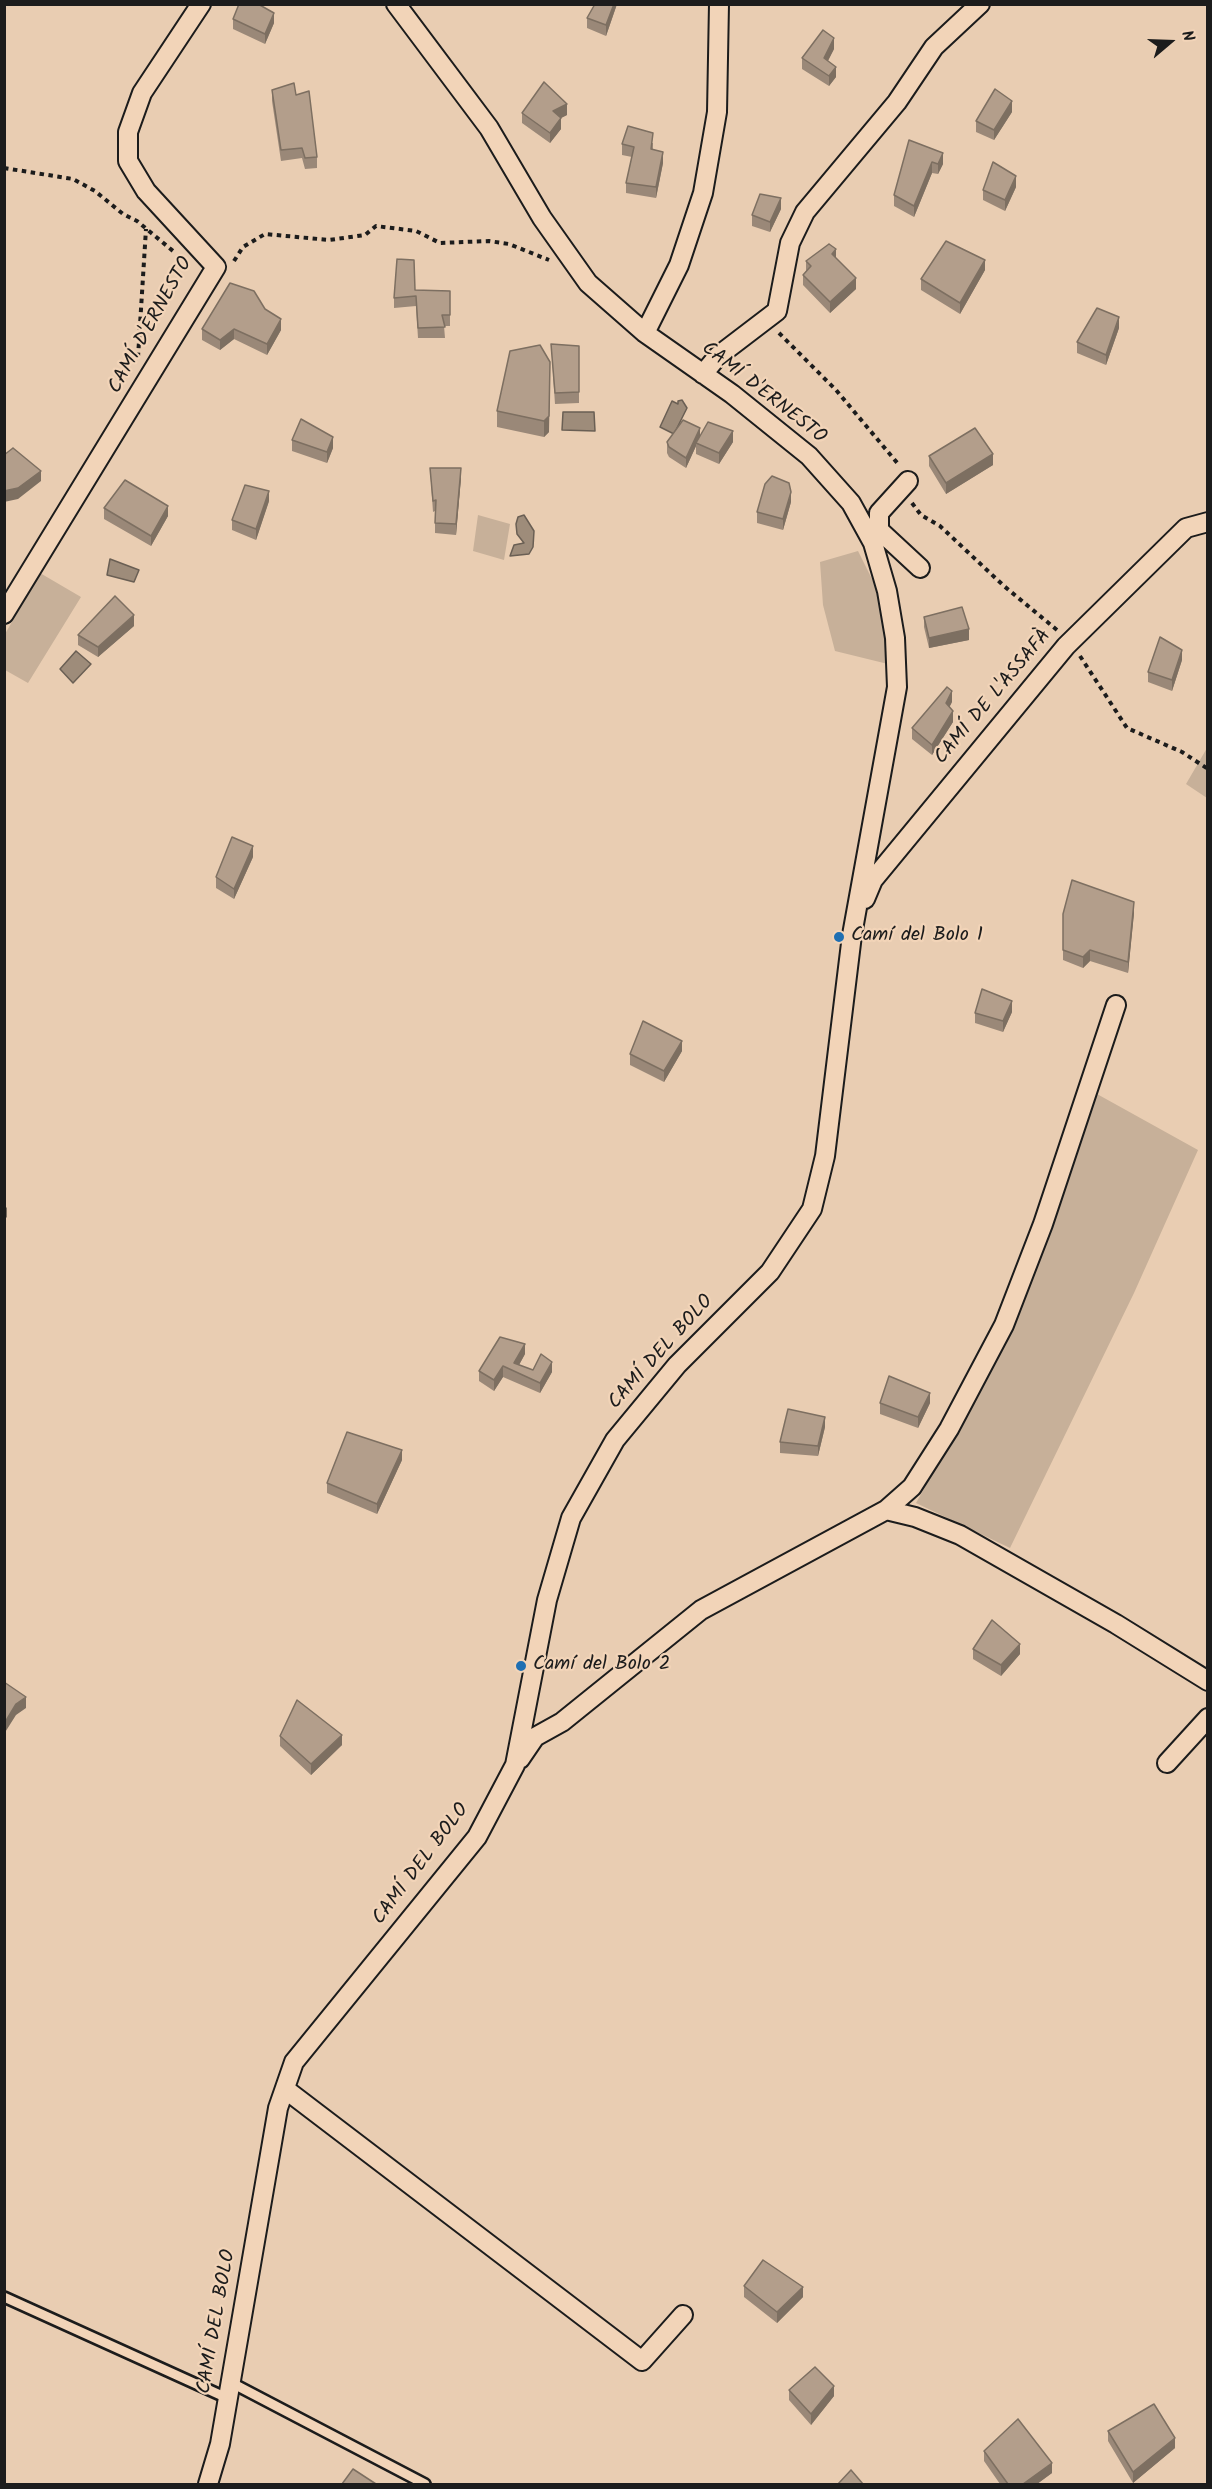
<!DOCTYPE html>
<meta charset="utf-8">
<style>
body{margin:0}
#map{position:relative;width:1212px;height:2489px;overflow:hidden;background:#e9cdb2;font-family:Kalam,sans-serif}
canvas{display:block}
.frame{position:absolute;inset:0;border:6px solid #1c1c1c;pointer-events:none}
.north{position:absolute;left:1140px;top:12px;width:60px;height:60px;-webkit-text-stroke:4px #f2d4b8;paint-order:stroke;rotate:71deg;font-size:16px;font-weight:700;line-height:24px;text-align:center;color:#1c1c1c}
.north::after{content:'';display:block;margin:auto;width:21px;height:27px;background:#1c1c1c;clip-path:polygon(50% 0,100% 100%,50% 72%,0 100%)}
</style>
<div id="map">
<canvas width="1212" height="2489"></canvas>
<div class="frame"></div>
<div class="north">N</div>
</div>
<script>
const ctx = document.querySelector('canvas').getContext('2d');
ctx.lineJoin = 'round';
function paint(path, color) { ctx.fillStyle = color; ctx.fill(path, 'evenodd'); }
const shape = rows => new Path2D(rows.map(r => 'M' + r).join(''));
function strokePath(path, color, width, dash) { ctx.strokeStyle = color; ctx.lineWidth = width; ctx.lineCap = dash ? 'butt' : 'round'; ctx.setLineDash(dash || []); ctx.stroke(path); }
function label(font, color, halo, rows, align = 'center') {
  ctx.font = font + ' Kalam,sans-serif'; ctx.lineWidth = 4.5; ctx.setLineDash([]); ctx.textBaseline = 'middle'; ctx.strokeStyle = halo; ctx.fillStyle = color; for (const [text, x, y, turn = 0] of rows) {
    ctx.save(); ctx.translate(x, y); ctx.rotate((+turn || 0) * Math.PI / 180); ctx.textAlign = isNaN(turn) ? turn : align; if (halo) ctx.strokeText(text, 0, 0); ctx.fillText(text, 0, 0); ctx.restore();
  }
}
paint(shape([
 [478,515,510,524,504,560,473,551],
 [858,551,876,587,887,622,892,665,835,651,823,605,820,562],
 [40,573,81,597,28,683,5,670,5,634],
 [1207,748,1207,798,1186,784],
 [1097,1094,1198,1150,1134,1293,1010,1548,916,1503,979,1392,1028,1288]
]), '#c7b099');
const water = shape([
 [682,400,687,408,674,434,660,427,672,401,678,404,678,401,682,400],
 [563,412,594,412,595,431,562,430,563,412],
 [524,515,534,531,533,547,529,554,510,556,514,545,524,543,517,534,516,524,518,517,524,515],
 [110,559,139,570,134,582,107,575,110,559],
 [76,651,91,664,73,683,60,669,76,651]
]);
paint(water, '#9e8c7a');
strokePath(water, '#6a5f54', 1.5);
const service = shape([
 [4,2297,227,2398],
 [230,2382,425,2484]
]);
const minor = shape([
 [645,333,679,265,703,193,717,112,719,4],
 [703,374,718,356,777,311,790,243,805,212,897,102,934,47,980,4],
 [908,481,879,513,879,530,920,568],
 [4,614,216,267,146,191,128,161,128,132,142,93,201,4],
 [865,899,873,880,1066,646,1186,528,1208,522],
 [886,1510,915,1517,960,1535,1116,1624,1208,1681],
 [520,1759,535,1737,562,1722,701,1610,886,1510,912,1487,949,1429,1004,1325,1043,1224,1116,1005],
 [1167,1763,1208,1718],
 [285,2089,642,2361,683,2315],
 [208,2484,220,2444,278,2108,294,2062,477,1837,515,1765,547,1600,571,1518,615,1440,677,1365,770,1272,812,1209,825,1156,852,935,897,687,895,638,887,591,873,543,851,503,809,456,732,394,645,333,588,283,542,218,489,128,396,4]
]);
strokePath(service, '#1c1c1c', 14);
strokePath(minor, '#1c1c1c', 22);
strokePath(shape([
 [4,168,73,179,95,191,123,214,137,221,173,251],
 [234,261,243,247,265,234,329,240,365,235,376,226,416,231,440,243,489,241,509,244,549,260],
 [779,333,836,390,899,465],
 [138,357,146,229],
 [912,503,921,515,940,526,1004,586,1057,630],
 [1080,656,1127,728,1182,752,1208,769]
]), '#1c1c1c', 4, [4.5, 4.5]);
strokePath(service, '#f2d4b8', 9);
strokePath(minor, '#f2d4b8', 18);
paint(shape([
 [617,4,606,36,587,28,587,18],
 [233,19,274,23,265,44,233,29],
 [834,49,828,61,836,77,829,86,802,69,802,58],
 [272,90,296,95,317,157,317,168,305,169,302,158,281,161,272,101],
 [1012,112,994,140,976,132,976,121],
 [522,113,567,115,561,118,561,129,550,143,522,123],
 [909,140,943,164,938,174,932,173,914,217,894,206,894,195],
 [653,143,653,149,663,163,656,198,626,193,626,183,632,157,622,155,622,144],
 [1016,187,1005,211,983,200,983,190],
 [781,209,770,232,752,226,752,215],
 [836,258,856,289,830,313,803,285,803,275,806,271,806,261],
 [985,270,960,314,921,290,921,279],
 [415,290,450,291,450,326,444,326,445,338,418,338,416,306,394,308,394,298],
 [265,309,281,330,267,355,234,339,220,350,202,340,202,329],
 [1119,328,1106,365,1077,353,1077,342],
 [551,344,579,346,579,403,555,404],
 [540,345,549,432,544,437,497,427,497,411],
 [700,436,733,442,719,464,696,454,696,446,686,468,669,457,667,453,667,442],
 [292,440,333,448,327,463,292,451],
 [929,456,993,465,946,494,929,466],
 [430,468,461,478,456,535,435,533,435,511,433,512],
 [269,501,256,540,232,530,232,520],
 [791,502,783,530,757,523,757,512],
 [104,508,168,516,151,546,104,519],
 [924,617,969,640,929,648,924,627],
 [134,626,98,657,78,645,78,635],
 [1182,660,1172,691,1148,682,1148,672],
 [952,702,949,707,953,722,932,755,912,739,912,728],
 [253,857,234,899,216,888,216,877],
 [1134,913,1128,973,1090,961,1083,968,1063,960,1063,914],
 [1012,1012,1003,1032,975,1023,975,1013],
 [682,1051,664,1082,630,1065,630,1054],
 [525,1354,519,1365,533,1370,552,1372,540,1393,503,1377,494,1391,479,1381,479,1371],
 [880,1403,930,1403,918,1428,880,1414],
 [825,1427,818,1456,780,1453,780,1442],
 [402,1460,377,1514,327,1493,327,1483],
 [973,1649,1020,1654,1001,1676,973,1659],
 [280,1736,342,1745,311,1775,280,1746],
 [744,2286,803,2297,777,2323,744,2297],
 [789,2390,834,2396,811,2425,789,2400],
 [1108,2431,1175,2448,1133,2483,1108,2441],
 [984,2451,1052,2473,1037,2484,1000,2484,984,2461]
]), '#9a8878');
paint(shape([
 [614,4,617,4,606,36,606,25],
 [274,13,274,23,265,44,265,34],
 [834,38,834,49,824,68,824,58],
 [836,67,836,77,829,86,829,76],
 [1012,101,1012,112,994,140,994,130],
 [567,104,567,115,553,122,553,111],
 [561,118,561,129,550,143,550,133],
 [663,152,663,163,656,198,656,187],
 [943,153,943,164,938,174,938,164],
 [932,162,932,173,914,217,914,206],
 [1016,176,1016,187,1005,211,1005,200],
 [781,198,781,209,770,232,770,222],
 [836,249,836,260,832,254],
 [985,260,985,270,960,314,960,303],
 [856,278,856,289,830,313,830,302],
 [1119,317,1119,328,1106,365,1106,355],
 [281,319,281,330,267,355,267,344],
 [234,329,234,339,220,350,220,340],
 [550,378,549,432,544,437,544,421],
 [700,428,700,439,696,443,696,446,686,468,686,458],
 [733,431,733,442,719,464,719,453],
 [333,437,333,448,327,463,327,452],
 [993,454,993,465,946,494,946,483],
 [461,468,461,478,456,535,456,524],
 [41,471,41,481,18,499,4,502,4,491],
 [269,491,269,501,256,540,256,529],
 [791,492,791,502,783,530,783,519],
 [168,506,168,516,151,546,151,536],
 [134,615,134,626,98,657,98,647],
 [969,629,969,640,929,648,929,638],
 [1182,650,1182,660,1172,691,1172,680],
 [952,691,952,702,946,714,946,703],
 [953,711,953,722,932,755,932,745],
 [253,846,253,857,234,899,234,889],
 [1134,902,1134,913,1128,973,1128,962],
 [1090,950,1090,961,1083,968,1083,957],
 [1012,1001,1012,1012,1003,1032,1003,1021],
 [682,1041,682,1051,664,1082,664,1071],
 [7,1207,7,1217,4,1220,4,1210],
 [525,1344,525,1354,515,1372,514,1363],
 [552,1362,552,1372,540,1393,540,1383],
 [503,1366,503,1377,494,1391,494,1380],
 [930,1393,930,1403,918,1428,918,1417],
 [825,1417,825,1427,818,1456,818,1446],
 [402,1450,402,1460,377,1514,377,1504],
 [1020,1644,1020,1654,1001,1676,1001,1665],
 [26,1697,26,1708,16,1715,4,1734,4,1724,16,1704],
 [342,1735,342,1745,311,1775,311,1764],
 [803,2287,803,2297,777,2323,777,2312],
 [834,2386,834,2396,811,2425,811,2414],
 [1175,2438,1175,2448,1133,2483,1133,2472],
 [1052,2463,1052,2473,1037,2484,1023,2484]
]), '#7d6f61');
const building = shape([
 [239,4,258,4,274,13,265,34,233,19,239,4],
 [595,4,614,4,606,25,587,18,595,4],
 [823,30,834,38,824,58,836,67,829,76,802,58,823,30],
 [544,82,567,104,553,111,561,118,550,133,522,113,544,82],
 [294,83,296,95,309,91,317,157,305,158,302,148,281,150,272,90,294,83],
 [995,89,1012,101,994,130,976,121,995,89],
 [628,126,653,133,651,149,663,152,656,187,626,183,634,147,622,144,628,126],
 [909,140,943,153,938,164,932,162,914,206,894,195,909,140],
 [993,162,1016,176,1005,200,983,190,993,162],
 [760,194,781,198,770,222,752,215,760,194],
 [946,241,985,260,960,303,921,279,946,241],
 [829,244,836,249,832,254,856,278,830,302,803,275,811,266,806,261,829,244],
 [397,259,414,260,415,290,450,291,450,315,442,315,445,327,418,328,416,296,394,298,397,259],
 [230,283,254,291,265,309,281,319,267,344,234,329,220,340,202,329,230,283],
 [1097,308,1119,317,1106,355,1077,342,1097,308],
 [551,344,579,346,579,392,555,393,551,344],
 [540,345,550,362,549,416,544,421,497,411,510,351,540,345],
 [301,419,333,437,327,452,292,440,301,419],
 [683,420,700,428,686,458,669,447,667,442,683,420],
 [708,422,733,431,719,453,696,443,708,422],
 [975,428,993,454,946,483,929,456,975,428],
 [13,448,41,471,18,488,4,491,4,455,13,448],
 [430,468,461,468,456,524,435,523,436,500,433,501,430,468],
 [772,476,789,483,791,492,783,519,757,512,765,484,772,476],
 [125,480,168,506,151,536,104,508,125,480],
 [245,485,269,491,256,529,232,520,245,485],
 [115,596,134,615,98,647,78,635,115,596],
 [962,607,969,629,929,638,924,617,962,607],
 [1160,637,1182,650,1172,680,1148,672,1160,637],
 [947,687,952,691,946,703,953,711,932,745,912,728,947,687],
 [232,837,253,846,234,889,216,877,232,837],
 [1072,880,1134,902,1128,962,1090,950,1083,957,1063,950,1063,914,1072,880],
 [982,989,1012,1001,1003,1021,975,1013,982,989],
 [643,1021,682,1041,664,1071,630,1054,643,1021],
 [500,1337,525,1344,514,1363,533,1370,541,1354,552,1362,540,1383,503,1366,494,1380,479,1371,500,1337],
 [889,1376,930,1393,918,1417,880,1403,889,1376],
 [788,1409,825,1417,818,1446,780,1442,788,1409],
 [347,1432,402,1450,377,1504,327,1483,347,1432],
 [992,1620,1020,1644,1001,1665,973,1649,992,1620],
 [4,1682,26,1697,16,1704,4,1724,4,1682],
 [297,1700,342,1735,311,1764,280,1736,297,1700],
 [763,2260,803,2287,777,2312,744,2286,763,2260],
 [815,2367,834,2386,811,2414,789,2390,815,2367],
 [1154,2404,1175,2438,1133,2472,1108,2431,1154,2404],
 [1018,2419,1052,2463,1023,2484,1008,2484,984,2451,1018,2419],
 [353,2469,376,2484,342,2484,353,2469],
 [851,2470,863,2484,838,2484,851,2470]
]);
paint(building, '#b39e8b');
strokePath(building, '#7d6f61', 1.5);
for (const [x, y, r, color] of [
 [839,937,6,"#1f6fb2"],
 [521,1666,6,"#1f6fb2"]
]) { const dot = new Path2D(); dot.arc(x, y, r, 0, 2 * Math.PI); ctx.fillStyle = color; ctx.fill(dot); strokePath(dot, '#f2d4b8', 2); }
label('20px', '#1c1c1c', '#f2d4b8', [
 ["CAMÍ D'ERNESTO",152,326,-61],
 ["CAMÍ D'ERNESTO",763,394,38],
 ["CAMÍ DE L'ASSAFÀ",994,698,-50],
 ["CAMÍ DEL BOLO",662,1353,-48],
 ["CAMÍ DEL BOLO",422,1865,-53],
 ["CAMÍ DEL BOLO",218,2322,-80]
]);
label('20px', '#1c1c1c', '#f2d4b8', [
 ["Camí del Bolo 1",851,937],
 ["Camí del Bolo 2",533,1666]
], 'left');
</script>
